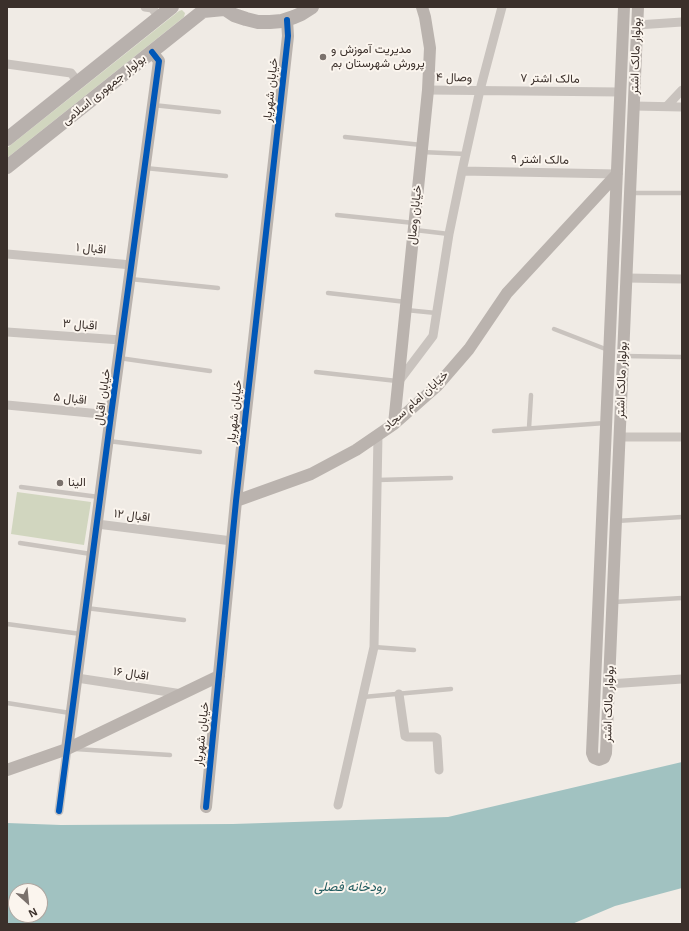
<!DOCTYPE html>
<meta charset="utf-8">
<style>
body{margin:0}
#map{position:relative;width:689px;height:931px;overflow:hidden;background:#f0ebe5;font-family:Helvetica,sans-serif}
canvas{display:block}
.frame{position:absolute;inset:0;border:8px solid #3b302b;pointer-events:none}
.north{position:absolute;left:8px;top:883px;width:40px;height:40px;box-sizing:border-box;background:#fbf5ee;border:1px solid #aea6a0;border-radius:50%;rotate:153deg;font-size:11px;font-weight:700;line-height:16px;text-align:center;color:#3b302b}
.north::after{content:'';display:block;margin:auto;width:14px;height:18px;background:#7a716c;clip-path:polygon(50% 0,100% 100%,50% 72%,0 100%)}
</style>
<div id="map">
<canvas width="689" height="931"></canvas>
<div class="frame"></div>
<div class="north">N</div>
</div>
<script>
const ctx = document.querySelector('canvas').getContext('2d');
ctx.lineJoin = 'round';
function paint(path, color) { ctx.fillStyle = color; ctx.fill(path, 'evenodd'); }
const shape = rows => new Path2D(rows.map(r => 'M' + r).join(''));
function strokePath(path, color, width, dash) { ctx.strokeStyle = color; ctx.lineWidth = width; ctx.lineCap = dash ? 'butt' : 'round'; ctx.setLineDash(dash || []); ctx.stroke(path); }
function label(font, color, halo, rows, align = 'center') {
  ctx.font = font + ' Helvetica,Vazirmatn,sans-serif'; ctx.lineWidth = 4; ctx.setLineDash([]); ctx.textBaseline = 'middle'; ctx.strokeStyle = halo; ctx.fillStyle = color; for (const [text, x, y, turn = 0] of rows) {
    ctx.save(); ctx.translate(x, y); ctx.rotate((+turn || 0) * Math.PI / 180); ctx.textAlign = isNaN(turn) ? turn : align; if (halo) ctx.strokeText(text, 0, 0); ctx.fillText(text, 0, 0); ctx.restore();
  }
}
paint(shape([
 [182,10,185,13,184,17,7,158,7,148,179,11],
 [17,492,91,502,84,545,11,534]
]), '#d1d6bf');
paint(shape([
 [682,762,682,888,615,906,572,924,7,924,7,823,61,825,233,824,448,817],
 [16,891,40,891,40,915,16,915]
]), '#a1c2c1');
strokePath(shape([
 [153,105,219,112],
 [345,137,422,145],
 [421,152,466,154],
 [145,168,226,176],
 [632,193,682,193],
 [337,215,414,223],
 [415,230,449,234],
 [130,279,218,288],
 [328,293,406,302],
 [406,310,436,313],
 [554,329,608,350],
 [624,356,682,357],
 [119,358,210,371],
 [316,372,397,381],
 [529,428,531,395],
 [494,431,605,423],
 [108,441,200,452],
 [377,480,451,478],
 [21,487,99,497],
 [616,521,682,517],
 [20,543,91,554],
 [614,602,682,598],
 [86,608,184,620],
 [7,624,81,634],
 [374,647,414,650],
 [363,697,451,689],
 [7,703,70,713],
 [75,749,170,755]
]), '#c9c3be', 4.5);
strokePath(shape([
 [145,7,152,8,159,17],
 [637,25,682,22],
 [7,64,71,73,78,82],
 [428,90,620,92],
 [634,106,682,107],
 [667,106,682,90],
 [462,171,617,174],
 [7,254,132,265],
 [627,278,682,279],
 [7,332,121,340],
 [399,381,433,336,449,234,462,171,480,90,502,7],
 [7,405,111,415],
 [620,437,682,437],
 [97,524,232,541],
 [77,678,182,694],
 [609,684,682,679],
 [399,694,405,736,407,737,435,737,437,738,439,770],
 [338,805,374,647,378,435],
 [59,811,67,749]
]), '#c9c3be', 9);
strokePath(shape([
 [624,7,592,753,594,758,599,760,604,758,606,753,638,7],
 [394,424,428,90,430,48,425,17,422,7],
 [236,501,311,474,356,450,394,424,437,386,469,349,507,293,617,174],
 [67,749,111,415,159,61,152,52],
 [7,770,67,749,219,676],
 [206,807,236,501,288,36,287,20]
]), '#bab3ae', 12);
strokePath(shape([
 [222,7,234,15,246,19,258,22,270,22,282,21,294,17,301,14,312,7],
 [7,139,172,7],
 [7,167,203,11,224,9]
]), '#b8b1ad', 14);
strokePath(shape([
 [206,807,236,501,288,36,287,20],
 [59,811,111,415,159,61,152,52]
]), '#0057b8', 6);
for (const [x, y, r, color] of [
 [323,57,4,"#7a716c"],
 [60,483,4,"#7a716c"]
]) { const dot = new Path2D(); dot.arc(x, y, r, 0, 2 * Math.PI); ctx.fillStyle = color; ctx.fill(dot); strokePath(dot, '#fbf5ee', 1.5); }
label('12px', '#3b302b', '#fbf5ee', [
 ["مدیریت آموزش و",331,50],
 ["پرورش شهرستان بم",331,64],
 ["الینا",68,483]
], 'left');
label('12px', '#3b302b', '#fbf5ee', [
 ["بولوار مالک اشتر",636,56,-88],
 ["وصال ۴",454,78,1],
 ["مالک اشتر ۷",550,79,1],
 ["بولوار جمهوری اسلامی",104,90,-39],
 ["خیابان شهریار",271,90,-84],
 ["مالک اشتر ۹",540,160,1],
 ["خیابان وصال",415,215,-84],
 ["اقبال ۱",91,249,5],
 ["اقبال ۳",80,325,4],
 ["بولوار مالک اشتر",622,380,-88],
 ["خیابان اقبال",103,397,-82],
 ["اقبال ۵",70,399,6],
 ["خیابان امام سجاد",416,401,-42],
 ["خیابان شهریار",235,412,-84],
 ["اقبال ۱۲",132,516,7],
 ["اقبال ۱۶",131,674,8],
 ["بولوار مالک اشتر",609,704,-88],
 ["خیابان شهریار",202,734,-84]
]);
label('italic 13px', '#1f5a5e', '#fbf5ee', [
 ["رودخانه فصلی",350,887]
]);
</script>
